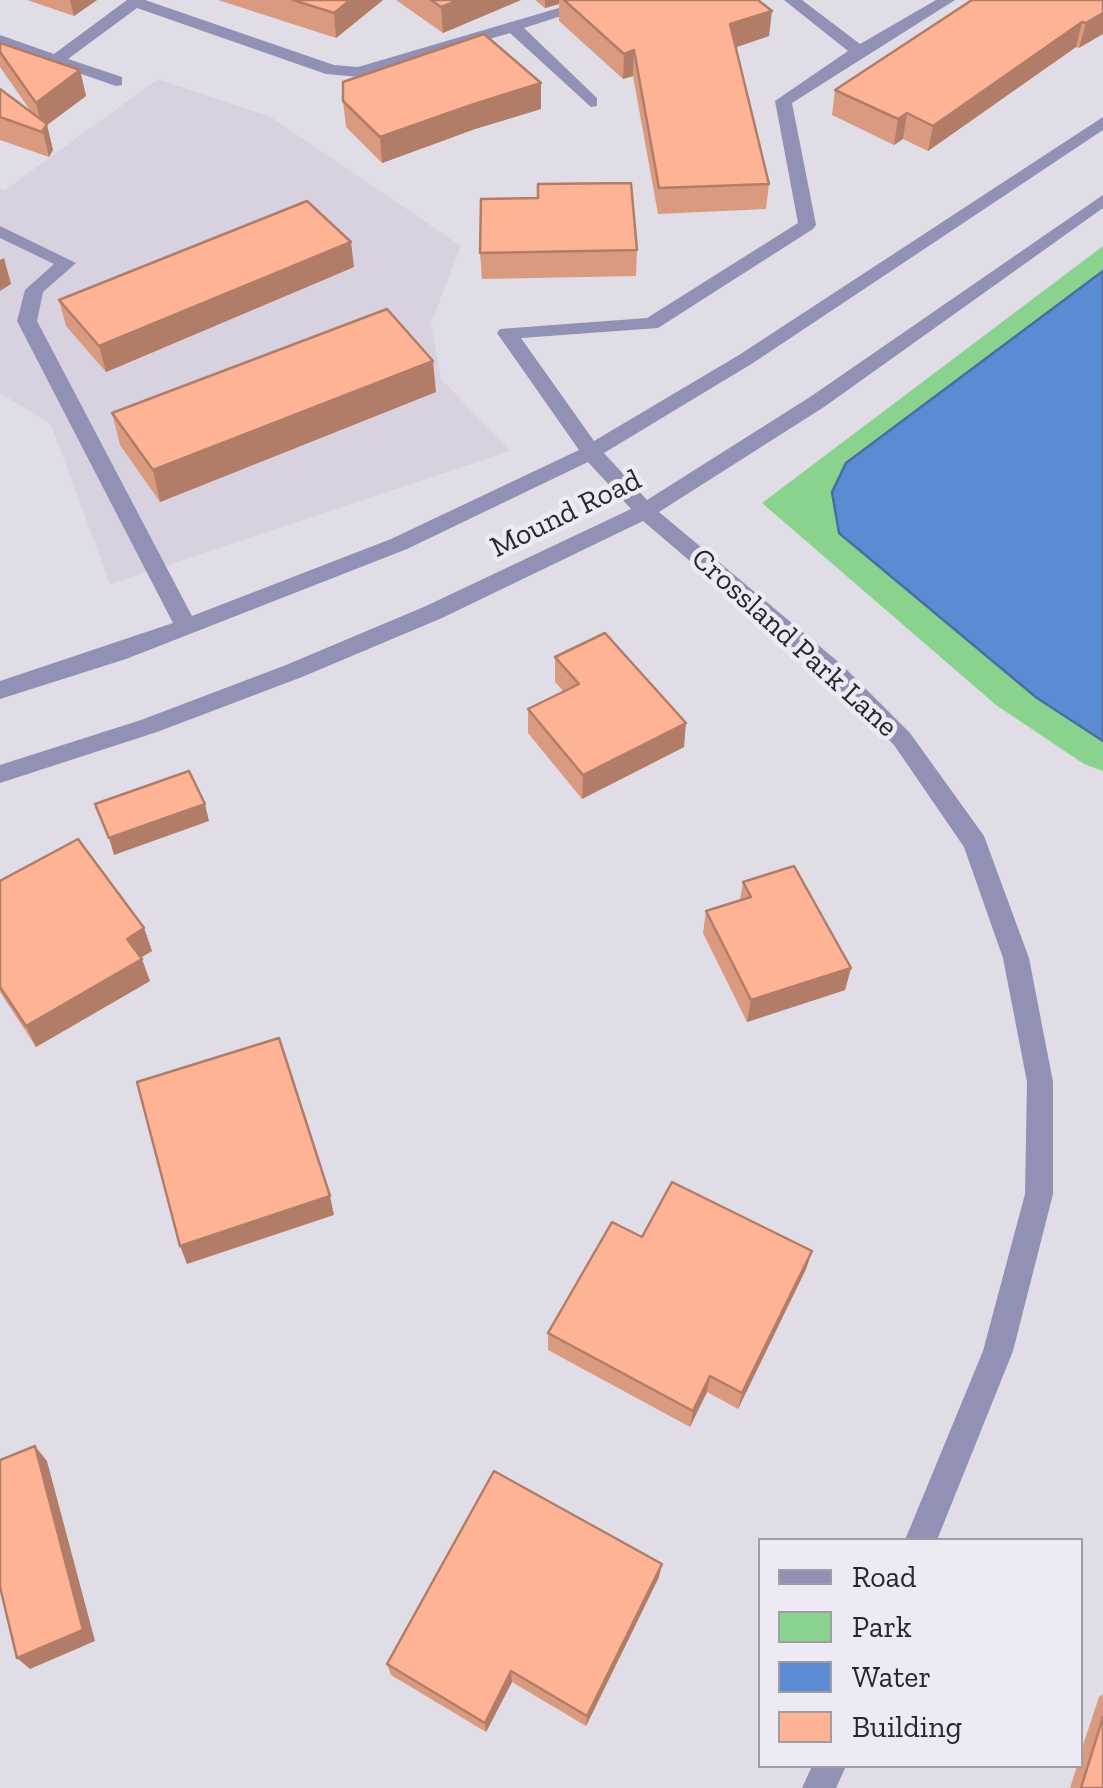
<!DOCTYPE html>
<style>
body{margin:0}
#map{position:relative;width:1103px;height:1788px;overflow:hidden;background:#e1dde6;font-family:"Zilla Slab",serif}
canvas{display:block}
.legend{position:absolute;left:758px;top:1538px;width:325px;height:230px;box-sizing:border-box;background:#eeeaf3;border:2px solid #9f9ca3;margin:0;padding:12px 18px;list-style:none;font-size:30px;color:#29272b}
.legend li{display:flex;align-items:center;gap:20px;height:50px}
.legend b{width:50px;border:2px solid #9f9ca3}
</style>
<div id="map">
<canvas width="1103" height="1788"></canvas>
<ul class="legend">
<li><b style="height:12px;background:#9190b5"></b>Road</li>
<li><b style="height:28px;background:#8ad38f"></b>Park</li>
<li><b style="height:28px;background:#5a8bd3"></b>Water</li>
<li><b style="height:28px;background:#feb395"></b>Building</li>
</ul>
</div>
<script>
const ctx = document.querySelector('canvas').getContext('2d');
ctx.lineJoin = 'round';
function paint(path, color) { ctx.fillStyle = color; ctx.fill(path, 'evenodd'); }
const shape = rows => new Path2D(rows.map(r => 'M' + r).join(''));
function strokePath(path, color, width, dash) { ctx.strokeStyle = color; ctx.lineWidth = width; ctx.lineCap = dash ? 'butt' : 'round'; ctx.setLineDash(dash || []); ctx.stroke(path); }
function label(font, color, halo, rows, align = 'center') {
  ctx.font = font + ' "Zilla Slab",serif'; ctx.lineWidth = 9; ctx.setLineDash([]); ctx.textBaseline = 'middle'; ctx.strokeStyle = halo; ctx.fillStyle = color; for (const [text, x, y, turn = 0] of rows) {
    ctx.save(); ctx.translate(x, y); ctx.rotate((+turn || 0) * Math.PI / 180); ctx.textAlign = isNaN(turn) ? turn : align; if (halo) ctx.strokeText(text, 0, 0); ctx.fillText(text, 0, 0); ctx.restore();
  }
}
paint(shape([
 [158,79,271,117,461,246,431,323,441,379,510,451,110,584,51,424,0,393,0,188,5,190]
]), '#d8d1e0');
paint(shape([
 [1103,246,1103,271,846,463,832,492,1037,698,1103,741,1103,771,1084,764,996,705,762,503]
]), '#8ad38f');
const water = shape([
 [1103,271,1103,741,1037,698,839,533,832,492,846,463,1103,271]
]);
paint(water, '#5a8bd3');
strokePath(water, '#4b6da1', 2.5);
paint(shape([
 [127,0,145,0,334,65,358,67,586,0,611,0,524,28,597,98,597,106,591,107,510,33,359,77,326,74,137,8,68,59,122,77,122,85,116,86,0,46,0,35,54,54,127,0],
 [784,0,802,0,860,44,936,0,955,0,792,103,816,225,813,229,658,328,521,338,594,441,739,355,1103,117,1103,130,753,363,604,453,647,500,810,397,1103,195,1103,208,824,407,659,512,842,665,910,733,984,836,1029,958,1053,1082,1053,1194,1013,1351,937,1540,905,1540,983,1351,1025,1194,1027,1082,1003,958,964,847,894,745,826,677,643,521,442,618,302,677,157,732,0,783,0,765,141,720,286,665,426,606,631,509,588,462,407,549,126,659,0,699,0,681,173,623,17,321,25,290,54,264,0,238,0,226,76,263,43,292,37,321,192,616,391,539,579,450,497,333,500,329,647,318,798,223,775,101,848,51,784,0],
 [812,1766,846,1766,836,1788,802,1788,812,1766]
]), '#9190b5');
paint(shape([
 [27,0,97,0,74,16],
 [218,0,383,0,336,38],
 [396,0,521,0,443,33],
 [535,0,758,0,769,36,736,47,769,184,766,209,658,214,633,76,623,79,559,21,559,4,545,8],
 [1103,0,1079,48,1076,47,928,151,903,139,894,145,832,115,835,90],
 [0,43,80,70,86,96,47,125,53,150,49,157,0,140,0,89,32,113,0,67],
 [343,101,541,109,475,129,382,163,346,127],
 [538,198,637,250,636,276,482,279,480,253],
 [354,267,106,372,66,326,59,300],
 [436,392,160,502,120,445,112,413],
 [555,657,684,747,582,799,528,733,528,709,564,692,555,682],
 [0,881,144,928,152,951,140,958,150,981,36,1047,0,992],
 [743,882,851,968,845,990,747,1022,703,933,706,911,740,900],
 [642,1237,812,1251,806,1269,738,1409,707,1392,690,1427,548,1350,548,1333],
 [659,1577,586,1726,512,1682,486,1732,391,1675,387,1664],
 [1103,1694,1103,1788,1070,1788,1077,1766,1080,1766,1080,1754,1099,1697]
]), '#da9a80');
paint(shape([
 [70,0,97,0,74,16],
 [350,0,383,0,336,38,334,13],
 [459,0,521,0,443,33,441,7],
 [545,0,559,0,559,4,545,8],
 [772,11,769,36,728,50,730,24],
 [1103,13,1103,34,1079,48,1086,23],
 [1082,22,1076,47,928,151,933,126],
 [634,50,633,76,623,79,624,54],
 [80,70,86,96,47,125,53,150,49,157,36,103],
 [541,83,541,109,475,129,382,163,380,137,474,104],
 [907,113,903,139,894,145,898,119],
 [351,242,354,267,106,372,99,346],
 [4,258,11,284,0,291,0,260],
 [433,361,436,392,160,502,153,470],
 [686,723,684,747,582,799,583,775],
 [205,804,209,821,114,855,109,838],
 [144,928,152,951,135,961,127,939],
 [142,959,150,981,36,1047,26,1026],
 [851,968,845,990,747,1022,751,1000],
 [330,1196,334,1215,187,1264,180,1246],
 [812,1251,806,1269,738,1409,742,1393],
 [710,1376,707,1392,690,1427,693,1411],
 [35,1446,47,1461,95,1641,30,1669,17,1658],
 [662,1564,659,1577,586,1726,587,1716],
 [511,1671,512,1682,486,1732,485,1723]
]), '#b27d68');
const building = shape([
 [293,0,350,0,334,13,293,0],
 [431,0,459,0,441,7,431,0],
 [564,0,758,0,772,11,730,24,769,184,659,188,634,50,624,54,564,0],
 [972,0,1103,0,1103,13,1086,23,1082,22,933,126,907,113,898,119,835,90,972,0],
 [484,34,541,83,474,104,380,137,343,101,343,82,484,34],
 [0,43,80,70,36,103,0,52,0,43],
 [0,89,47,124,42,132,0,117,0,89],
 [631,183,637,250,480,253,481,199,538,198,538,184,631,183],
 [307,201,351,242,99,346,59,300,307,201],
 [387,309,433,361,153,470,112,413,387,309],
 [605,633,686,723,583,775,528,709,579,684,555,657,605,633],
 [189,771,205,804,109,838,95,804,189,771],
 [78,839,144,928,127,939,142,959,26,1026,0,987,0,881,78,839],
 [794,866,851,968,751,1000,706,911,751,897,743,882,794,866],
 [279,1038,330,1196,180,1246,137,1082,279,1038],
 [672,1182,812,1251,742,1393,710,1376,693,1411,548,1333,612,1222,642,1237,672,1182],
 [35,1446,83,1630,17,1658,0,1587,0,1460,35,1446],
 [494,1471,662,1564,587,1716,511,1671,485,1723,387,1664,494,1471],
 [1103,1717,1103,1788,1081,1788,1103,1717]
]);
paint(building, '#feb395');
strokePath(building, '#b27d68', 2.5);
label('30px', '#29272b', '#eeeaf3', [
 ["Mound Road",566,514,-26],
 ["Crossland Park Lane",794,643,42]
]);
</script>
